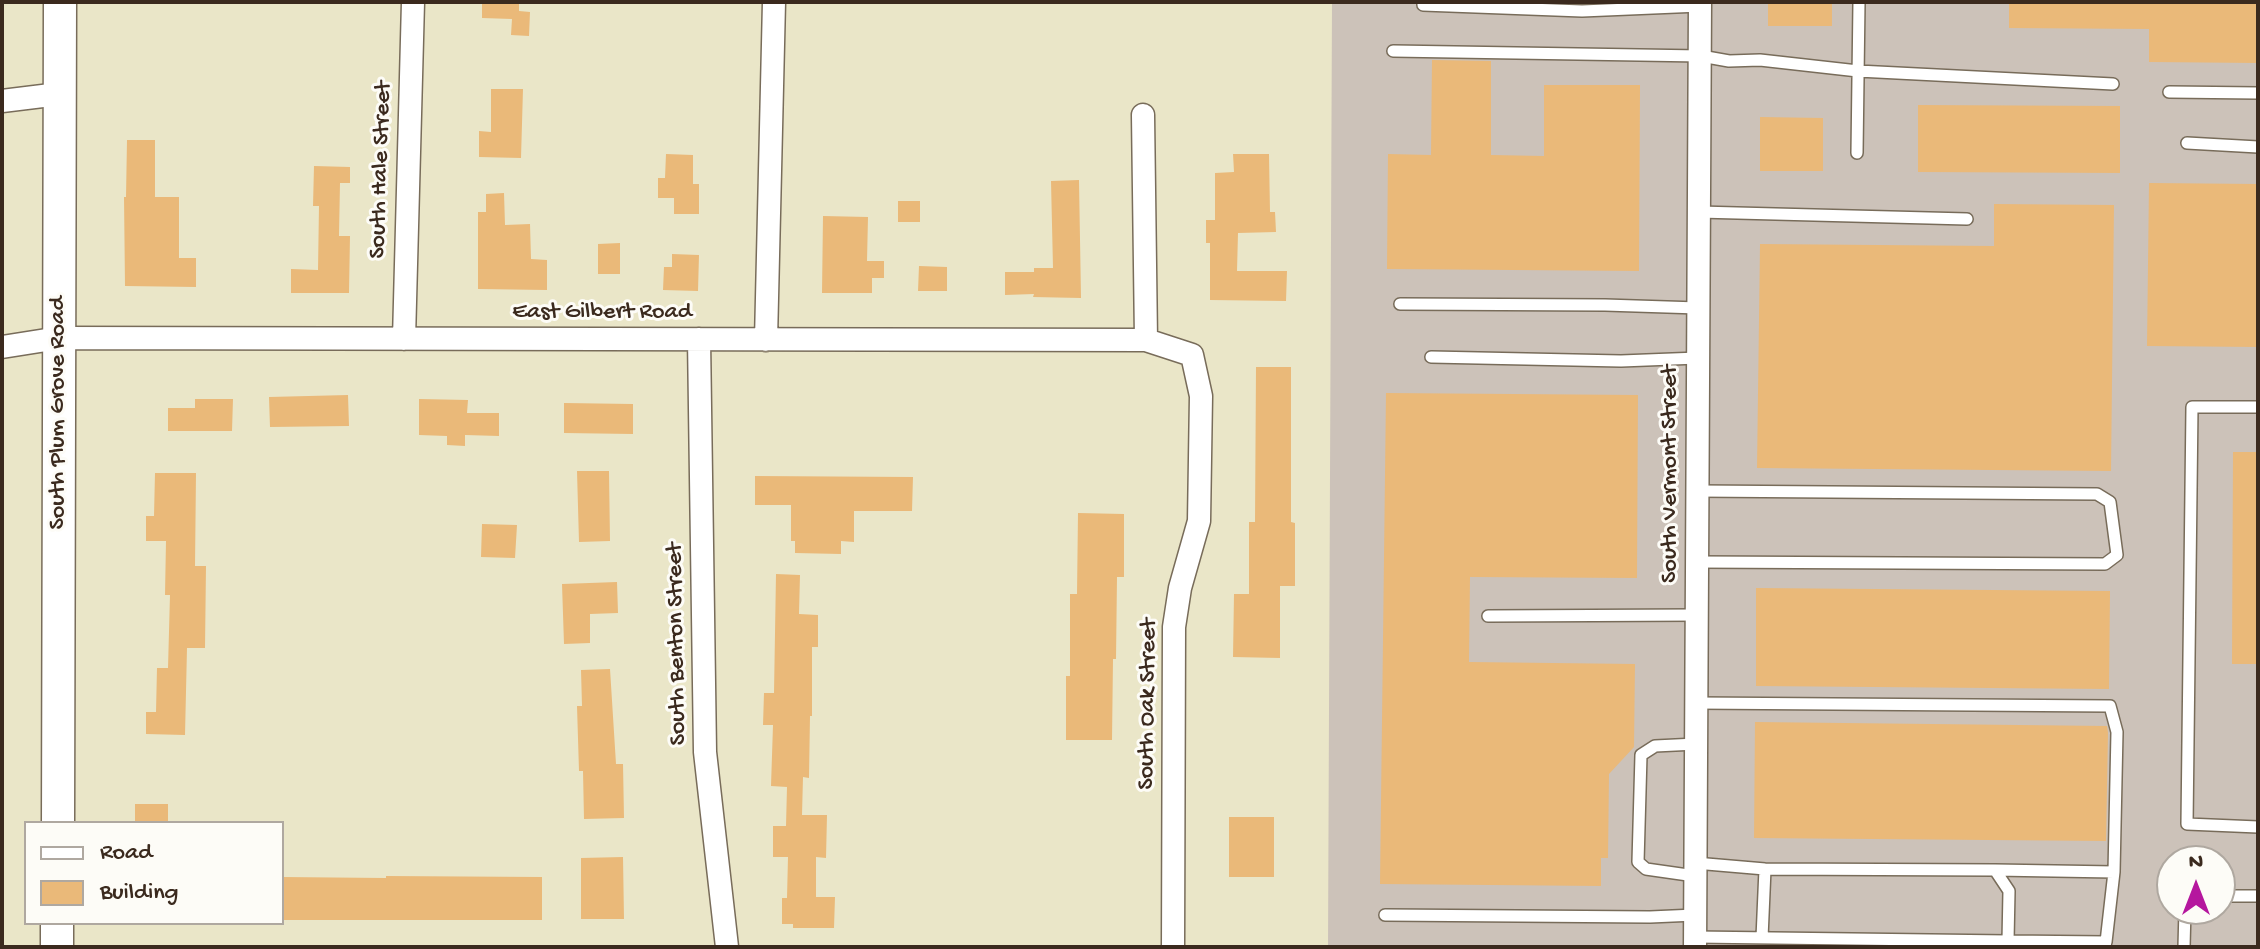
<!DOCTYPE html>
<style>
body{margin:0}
#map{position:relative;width:2260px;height:949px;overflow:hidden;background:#eae6c8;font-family:"Gochi Hand",sans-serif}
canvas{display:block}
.frame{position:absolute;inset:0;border:4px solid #3b2a1e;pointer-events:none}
.legend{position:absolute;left:24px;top:821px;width:260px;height:104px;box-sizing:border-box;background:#fdfcf7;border:2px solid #afa8a0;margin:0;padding:10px 14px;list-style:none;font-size:24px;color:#3b2a1e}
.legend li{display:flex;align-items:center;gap:16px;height:40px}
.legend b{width:40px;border:2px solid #afa8a0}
.north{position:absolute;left:2156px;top:845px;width:80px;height:80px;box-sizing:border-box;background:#fdfcf7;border:2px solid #afa8a0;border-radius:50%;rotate:0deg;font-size:22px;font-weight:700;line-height:32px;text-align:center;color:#3b2a1e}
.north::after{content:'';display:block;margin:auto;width:28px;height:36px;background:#b5179e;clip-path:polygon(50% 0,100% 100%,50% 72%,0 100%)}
</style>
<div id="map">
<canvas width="2260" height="949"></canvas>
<div class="frame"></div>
<ul class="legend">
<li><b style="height:10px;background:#fff"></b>Road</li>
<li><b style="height:22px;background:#eab979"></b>Building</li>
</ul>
<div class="north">N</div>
</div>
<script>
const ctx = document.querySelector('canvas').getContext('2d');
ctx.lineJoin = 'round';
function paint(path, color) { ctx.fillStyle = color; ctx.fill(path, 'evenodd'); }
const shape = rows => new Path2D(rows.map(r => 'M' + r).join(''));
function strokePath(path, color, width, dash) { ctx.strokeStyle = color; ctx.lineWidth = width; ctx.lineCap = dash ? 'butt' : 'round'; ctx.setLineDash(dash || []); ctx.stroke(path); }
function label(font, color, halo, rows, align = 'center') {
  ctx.font = font + ' "Gochi Hand",sans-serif'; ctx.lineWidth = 6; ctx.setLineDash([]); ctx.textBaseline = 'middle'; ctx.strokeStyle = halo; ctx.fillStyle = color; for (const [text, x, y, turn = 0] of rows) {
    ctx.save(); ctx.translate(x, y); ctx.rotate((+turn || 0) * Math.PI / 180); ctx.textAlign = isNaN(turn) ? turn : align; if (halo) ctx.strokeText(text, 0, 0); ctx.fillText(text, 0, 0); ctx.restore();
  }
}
paint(shape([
 [1332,2,2258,2,2258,947,1328,947],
 [2172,861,2220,861,2220,909,2172,909]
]), '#ccc2b9');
paint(shape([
 [482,2,519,2,519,11,530,12,529,36,511,35,512,19,482,18],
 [1768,2,1832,2,1832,26,1768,26],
 [2009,2,2258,2,2258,63,2149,62,2149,29,2009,28],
 [1432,60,1491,61,1491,155,1544,156,1544,85,1640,85,1639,271,1387,269,1388,154,1431,155],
 [491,89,523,89,521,158,479,157,479,131,491,132],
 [1918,105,2120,106,2120,173,1918,172],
 [1760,117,1823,118,1823,171,1760,171],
 [127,140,155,140,155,197,179,197,179,258,196,258,196,287,125,286,124,197,126,197],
 [666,154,693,155,693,184,699,184,699,214,674,214,674,198,658,198,658,178,665,178],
 [1233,154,1269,154,1270,212,1275,212,1276,232,1238,233,1237,271,1287,271,1286,301,1210,300,1210,243,1206,243,1206,220,1215,220,1215,173,1234,172],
 [314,166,350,167,350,183,340,183,339,236,350,236,349,293,291,293,291,269,318,270,319,206,313,206],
 [1079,180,1081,298,1033,297,1034,294,1005,295,1005,272,1034,272,1034,268,1053,268,1051,181],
 [2149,183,2258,184,2258,347,2147,346],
 [504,193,505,225,530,224,531,259,547,260,547,290,478,289,478,212,486,212,486,194],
 [898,201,920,201,920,222,898,222],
 [1994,204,2114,205,2111,471,1757,468,1760,244,1994,246],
 [823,216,868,217,867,261,884,261,884,278,872,278,872,293,822,293],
 [620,243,620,274,598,274,598,244],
 [672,254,699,255,698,291,663,290,664,267,672,267],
 [919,266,947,267,947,291,918,291],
 [1256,367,1291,367,1291,522,1295,523,1295,586,1280,586,1280,658,1233,657,1234,594,1249,594,1249,522,1255,522],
 [1386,393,1638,395,1637,578,1470,577,1469,662,1635,664,1634,747,1609,774,1608,858,1601,858,1601,886,1380,884],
 [348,395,349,426,270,427,269,397],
 [195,399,233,399,232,431,168,431,168,408,195,408],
 [419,399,468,400,467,413,499,413,499,436,465,435,465,446,447,445,447,436,419,435],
 [564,403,633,404,633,434,564,433],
 [2233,452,2258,452,2258,664,2232,664],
 [577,471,609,471,610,541,579,542],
 [155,473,196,473,195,566,206,566,205,648,187,648,185,735,146,734,146,712,156,712,157,668,168,668,170,595,165,595,166,541,146,541,146,516,154,516],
 [755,476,913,477,912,511,854,511,854,542,841,541,841,554,795,553,795,541,791,541,791,505,755,505],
 [1078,513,1124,514,1124,577,1117,577,1116,659,1113,659,1112,740,1066,740,1066,676,1070,676,1070,594,1077,594],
 [482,524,517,525,515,558,481,557],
 [776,574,800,575,799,614,818,615,818,647,812,647,812,716,810,716,809,778,803,777,802,815,827,815,826,858,816,857,816,897,835,897,834,928,793,928,793,924,782,924,782,898,787,898,788,857,773,857,773,826,786,826,787,787,771,786,773,725,763,725,764,693,774,693],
 [617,582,618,613,590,614,590,643,564,644,562,584],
 [1756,588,2110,591,2109,689,1756,686],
 [610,669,616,764,623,764,624,818,584,819,583,771,579,771,577,706,582,706,581,670],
 [1755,722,2107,726,2108,733,2106,841,1754,838],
 [135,804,168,804,168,823,135,823],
 [1229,817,1274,817,1274,877,1229,877],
 [623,857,624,919,581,919,581,858],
 [386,876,542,877,542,920,282,920,282,877,386,878]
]), '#eab979');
const lane = shape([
 [1423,2,1423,5,1582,11,1700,6],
 [1393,51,1701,56,1729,61,1760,60,1858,71,2113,84],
 [2169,92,2258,93],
 [2187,143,2258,147],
 [1857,153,1859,2],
 [1699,212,1967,219],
 [1400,304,1605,305,1698,308],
 [1431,357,1621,361,1698,358],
 [2258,407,2192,407,2187,824,2258,827],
 [1697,562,2105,564,2117,555,2110,502,2097,494,1697,491],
 [1488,616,1697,615],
 [1696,703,2110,706,2117,732,2114,872],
 [1995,870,2114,872,2106,942,2008,941],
 [1695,876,1646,869,1638,862,1641,755,1655,746,1696,744],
 [2220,896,2258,896],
 [1385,915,1650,917,1695,915],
 [1695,937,2008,941,2009,891,1995,870,1765,869,1695,863],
 [1762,938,1765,869],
 [2184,947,2185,909]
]);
const street = shape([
 [2,101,59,94],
 [1143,115,1146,340,1192,355,1201,396,1199,521,1180,588,1174,627,1173,947],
 [404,339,413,2],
 [699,339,705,752,727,947],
 [766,340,774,2],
 [2,347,59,338,1146,340],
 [1695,947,1700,2]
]);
const secondary = shape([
 [58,823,60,2],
 [57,947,57,923]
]);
strokePath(lane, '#786c5a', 14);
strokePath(street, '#786c5a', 25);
strokePath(secondary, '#786c5a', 35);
strokePath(lane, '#fff', 11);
strokePath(street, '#fff', 22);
strokePath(secondary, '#fff', 32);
label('24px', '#3b2a1e', '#fdfcf7', [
 ["South Hale Street",382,170,-88],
 ["East Gilbert Road",602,313],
 ["South Plum Grove Road",59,413,-90],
 ["South Vermont Street",1671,474,-90],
 ["South Benton Street",678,644,-91],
 ["South Oak Street",1149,704,-89]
]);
</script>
